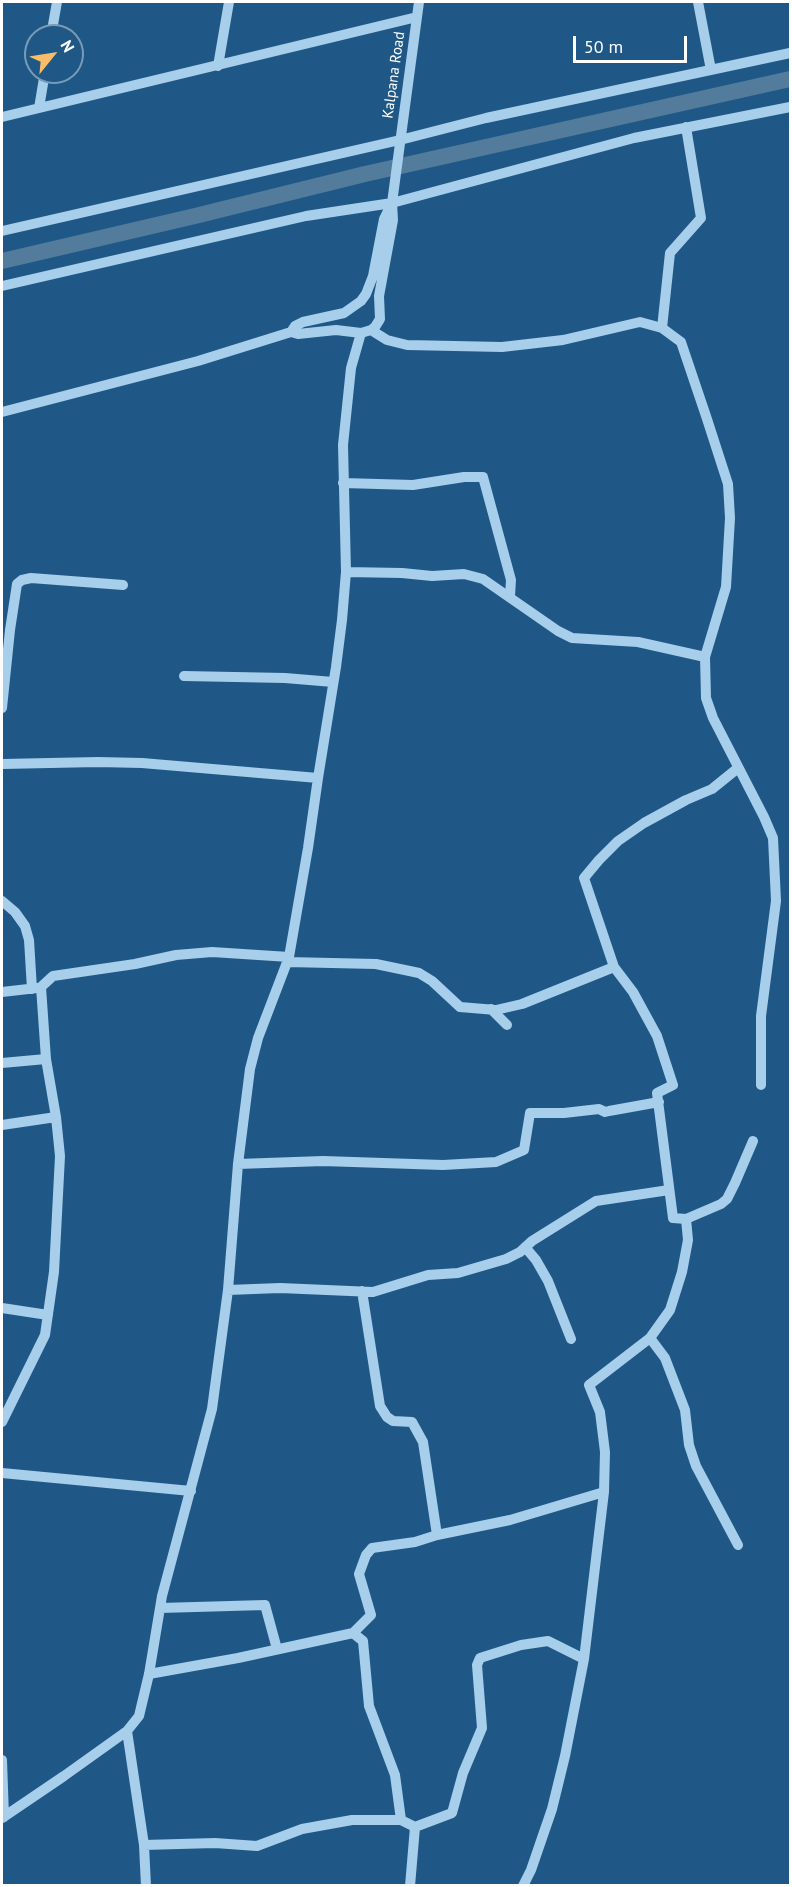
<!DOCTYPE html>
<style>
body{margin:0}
#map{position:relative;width:792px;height:1887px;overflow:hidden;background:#1f5886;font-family:"PT Sans",sans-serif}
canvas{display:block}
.frame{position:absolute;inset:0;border:3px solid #fff;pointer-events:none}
.north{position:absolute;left:24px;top:24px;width:60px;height:60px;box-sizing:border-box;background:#1f5886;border:2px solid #799bb6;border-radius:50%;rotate:60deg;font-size:16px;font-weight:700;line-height:24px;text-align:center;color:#fff}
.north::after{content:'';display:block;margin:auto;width:21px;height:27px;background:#f9bd67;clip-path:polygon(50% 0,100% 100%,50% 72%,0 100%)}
.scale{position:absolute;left:573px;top:36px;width:114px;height:27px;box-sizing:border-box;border:3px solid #fff;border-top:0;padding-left:8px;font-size:18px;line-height:21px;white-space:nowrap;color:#fff;-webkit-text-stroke:4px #1f5886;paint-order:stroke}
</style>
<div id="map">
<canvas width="792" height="1887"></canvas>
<div class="frame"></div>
<div class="north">N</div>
<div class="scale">50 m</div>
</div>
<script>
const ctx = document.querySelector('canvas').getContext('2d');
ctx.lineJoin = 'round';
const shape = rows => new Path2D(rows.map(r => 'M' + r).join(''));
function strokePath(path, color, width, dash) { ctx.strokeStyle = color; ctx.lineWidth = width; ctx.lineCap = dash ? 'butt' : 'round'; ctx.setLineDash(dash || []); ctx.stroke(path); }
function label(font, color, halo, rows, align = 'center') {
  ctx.font = font + ' "PT Sans",sans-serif'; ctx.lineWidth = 4.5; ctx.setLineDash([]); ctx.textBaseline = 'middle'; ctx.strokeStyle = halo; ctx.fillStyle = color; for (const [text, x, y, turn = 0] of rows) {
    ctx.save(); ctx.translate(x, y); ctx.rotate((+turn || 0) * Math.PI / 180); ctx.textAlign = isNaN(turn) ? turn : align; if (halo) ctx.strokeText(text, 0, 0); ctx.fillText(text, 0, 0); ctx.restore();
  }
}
strokePath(shape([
 [2,261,195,216,365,174,790,79]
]), '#537c9c', 16);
strokePath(shape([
 [698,2,711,70],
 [51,36,57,2],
 [218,66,229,2],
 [39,108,45,72],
 [2,117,417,17],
 [2,231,400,140,486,118,790,53],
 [2,286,306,216,392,203,634,138,790,107],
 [662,328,670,253,701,218,686,127],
 [371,330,387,340,407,345,502,347,563,340,640,322,662,328,681,342,707,419,728,484,730,518,726,587,705,657],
 [291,332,295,326,303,322,344,313,361,301,366,294,373,276,384,219,392,203],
 [2,412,198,361,291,332,298,334,336,330,361,333,371,330,375,327,380,319,379,296,393,220,392,203,419,2],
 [343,483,413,485,464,477,483,477,511,580,510,596],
 [346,572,402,573,432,576,464,574,483,579,558,631,572,638,638,642,705,657,706,698,713,718,764,817,773,838,776,901,761,1016,761,1085],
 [184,676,285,678,333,682],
 [2,708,10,630,17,584,22,580,31,578,123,585],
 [2,764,98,762,142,763,318,778],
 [2,901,15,912,25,926,29,940,32,989],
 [287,962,376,964,419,973,432,981,460,1007,496,1010,522,1004,614,967],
 [2,992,37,988],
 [491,1009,507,1025],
 [2,1063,46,1059],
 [2,1125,56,1117],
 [238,1164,323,1161,443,1165,496,1162,524,1150,530,1113,564,1113,599,1109,605,1112,609,1111,659,1102],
 [686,1219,721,1204,727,1199,735,1183,753,1141],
 [525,1247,536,1260,548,1281,571,1339],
 [228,1290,280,1288,373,1292,428,1275,458,1273,506,1259,520,1252,532,1241,596,1201,669,1190],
 [362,1291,380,1406,387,1417,393,1421,412,1422,423,1442,437,1535],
 [2,1308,48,1315],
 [650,1338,665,1358,685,1410,689,1445,696,1466,738,1545],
 [2,1422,45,1335,54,1272,60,1156,56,1117,46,1059,41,987,53,976,135,964,176,955,212,952,289,957],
 [2,1473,191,1491],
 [160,1608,265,1605,277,1649],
 [353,1633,371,1615,359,1574,366,1555,372,1548,415,1542,437,1535,510,1520,604,1492],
 [584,1659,604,1492,605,1452,600,1412,589,1385,650,1338,670,1310,682,1272,688,1240,686,1219,673,1218,657,1093,673,1085,657,1036,633,992,614,967,584,878,599,860,618,841,644,823,686,800,712,789,738,768],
 [149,1674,238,1658,353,1633,363,1641,369,1706,395,1775,401,1820],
 [127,1731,144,1845,146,1886],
 [2,1760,4,1817],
 [2,1818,64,1776,127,1731,139,1716,149,1674,162,1596,212,1409,228,1290,238,1164,250,1069,258,1038,289,957,308,848,318,778,336,667,342,620,346,572,343,445,351,368,361,333],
 [415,1827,452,1813,463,1773,482,1728,477,1665,480,1658,521,1645,548,1641,584,1659,565,1756,552,1809,531,1870,523,1886],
 [144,1845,215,1843,257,1846,302,1829,352,1820,401,1820,415,1827,410,1886]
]), '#a7ceea', 10);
label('15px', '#fff', '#1f5886', [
 ["Kalpana Road",394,75,-82]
]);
</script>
